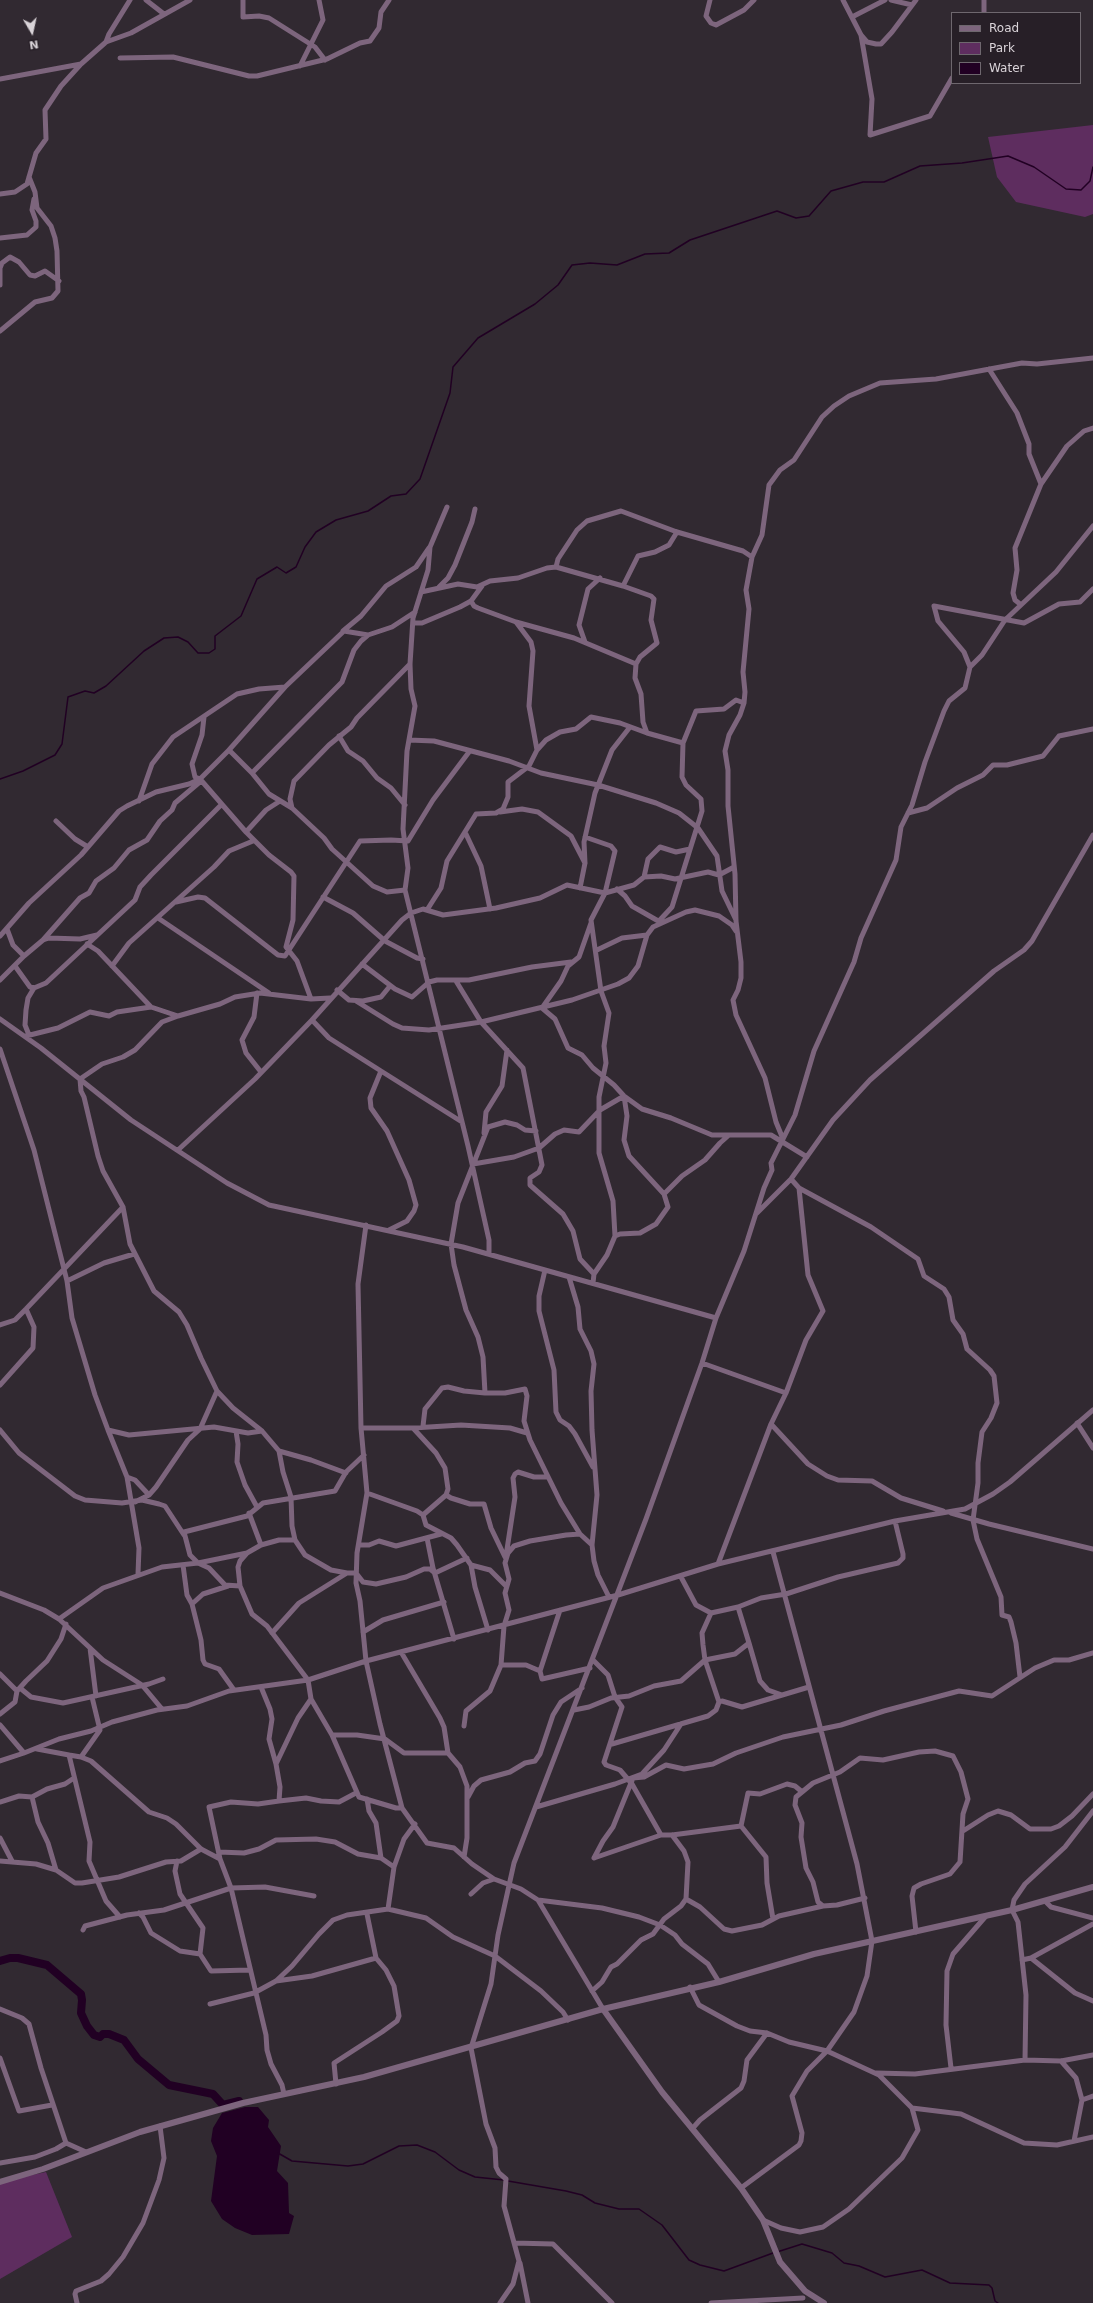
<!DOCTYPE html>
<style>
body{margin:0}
#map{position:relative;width:1093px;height:2303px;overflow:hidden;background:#312931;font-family:"DejaVu Sans",sans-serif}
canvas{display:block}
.legend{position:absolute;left:951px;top:12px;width:130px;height:72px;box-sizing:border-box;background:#271f27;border:1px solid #6e676e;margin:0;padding:5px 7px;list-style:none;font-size:12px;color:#d9d3d8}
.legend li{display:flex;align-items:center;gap:8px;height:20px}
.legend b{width:20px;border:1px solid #6e676e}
.north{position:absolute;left:12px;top:12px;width:40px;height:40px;-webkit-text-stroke:3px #271f27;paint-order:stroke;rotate:171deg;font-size:11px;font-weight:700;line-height:16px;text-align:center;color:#d9d3d8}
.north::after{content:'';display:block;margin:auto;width:14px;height:18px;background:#d9d3d8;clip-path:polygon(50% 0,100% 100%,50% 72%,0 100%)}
</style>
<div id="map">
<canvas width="1093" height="2303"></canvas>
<ul class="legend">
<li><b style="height:5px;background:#7d657d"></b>Road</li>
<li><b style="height:11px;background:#5e2d5f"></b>Park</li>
<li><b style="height:11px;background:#210023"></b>Water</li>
</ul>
<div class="north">N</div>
</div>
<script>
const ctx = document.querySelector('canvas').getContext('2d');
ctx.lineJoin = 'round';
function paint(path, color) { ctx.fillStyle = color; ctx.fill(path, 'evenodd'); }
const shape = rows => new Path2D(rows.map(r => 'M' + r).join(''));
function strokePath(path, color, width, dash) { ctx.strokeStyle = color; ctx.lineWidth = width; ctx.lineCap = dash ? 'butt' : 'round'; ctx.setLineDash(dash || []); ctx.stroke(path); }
paint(shape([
 [1093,125,1093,214,1085,217,1016,202,997,177,988,137],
 [46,2172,72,2237,0,2279,0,2182]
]), '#5e2d5f');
paint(shape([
 [245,2107,258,2107,269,2120,268,2127,281,2146,277,2171,288,2183,289,2213,294,2216,289,2234,252,2235,235,2228,222,2219,211,2201,217,2156,211,2141,213,2128,222,2113]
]), '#210023');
strokePath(shape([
 [0,779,23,771,55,755,62,744,68,697,85,691,94,693,106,686,144,651,164,638,178,637,188,642,198,653,209,653,215,649,215,636,241,616,257,579,277,567,286,573,296,567,305,547,316,532,336,520,368,511,391,496,406,494,420,479,450,393,453,367,478,338,535,304,558,285,572,265,590,263,617,265,645,254,669,253,690,240,777,211,796,218,809,216,831,191,863,182,884,182,920,166,962,163,1008,156,1034,167,1066,189,1081,190,1090,181,1093,167],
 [278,2153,292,2161,348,2166,363,2164,399,2146,417,2145,435,2152,459,2170,475,2177,504,2180],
 [508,2181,566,2191,582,2195,595,2203,619,2209,639,2209,662,2225,689,2260,700,2265,724,2271,773,2253],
 [777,2252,802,2244,832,2253,844,2263,859,2266,885,2277,922,2270,950,2283,989,2285,992,2288,995,2301,998,2303]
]), '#210023', 1.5);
strokePath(shape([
 [0,1961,10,1958,18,1958,47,1965,81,1994,82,2000,81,2013,87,2026,94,2035,100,2037,103,2034,109,2034,124,2040,138,2059,169,2085,213,2094,223,2105,239,2101]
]), '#210023', 8);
strokePath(shape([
 [146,0,164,14],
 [243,0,243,17,259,16,269,18,315,47,325,60],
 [710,0,706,16,711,23,716,25,744,10,754,0],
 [843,0,861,35,867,42,876,44,881,44,892,32,916,0],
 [891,0,912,5],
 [984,13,984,0],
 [852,17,885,0],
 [861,35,872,99,870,135,930,116,952,78],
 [106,42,109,34,130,0],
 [120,58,173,57,249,76,257,76,327,59,360,43,370,41,379,28,381,12,389,0],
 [300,66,323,20,319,0],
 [0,79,81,64,106,42,131,33,190,0],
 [0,194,15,192,27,184,36,153,46,139,45,110,61,86,81,64],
 [0,238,27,235,36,227,36,221,32,210,34,199],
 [0,285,0,268,2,263,10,257,19,262,30,275,35,276,45,271,59,281],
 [0,331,35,302,52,298,58,291,57,251,55,238,51,226,37,208,35,192,29,177],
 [989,369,1017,413,1029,444,1029,454,1041,484,1015,548,1017,570,1013,593,1015,600,1020,604],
 [1041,484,1067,446,1084,431,1093,428],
 [447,507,430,547,428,570,413,618,410,664,411,689,415,706,407,751,403,829,408,868,405,890,468,1146,489,1240,489,1254],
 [556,567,558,559,577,530,587,521,621,511,677,532,743,551,752,557],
 [439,587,448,578,455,565,472,522,475,509],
 [421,592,458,584,477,587,490,581,518,578,547,568,556,567,623,586],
 [471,601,474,606,478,608,516,622,531,642,533,651,529,706,537,750],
 [516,622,574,638,636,664,635,678,641,694,643,722,647,733,683,743,682,777,686,785,701,799,702,811,672,907,659,921],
 [413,623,422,623,460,607,471,601,482,586],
 [343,631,361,616,386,586,416,567,429,548],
 [585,642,579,625,588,589,600,578],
 [636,664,640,657,657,643,651,620,654,599,651,596,623,586,638,556,655,552,669,545,677,532],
 [970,667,964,652,938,621,934,606,1024,623,1059,604,1080,602,1093,589],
 [204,717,202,735,192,764,195,777,200,779,246,832,266,810,280,801],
 [339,736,348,751,363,761,377,778,391,788,405,805],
 [409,740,434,741,509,761,541,773,598,785,656,803,679,813,698,828,717,856,722,891,736,920],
 [683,743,696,711,724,709,736,700,744,703],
 [229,750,285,687],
 [252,773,269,794,292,808,324,838,332,849,373,886,387,892,405,890],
 [139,801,152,764,173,737,237,694,259,689,285,687,344,631,368,635],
 [292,808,290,799,294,781,329,745,351,727,357,718,410,664],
 [500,812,522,809,538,812,571,836,585,863],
 [908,813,927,808,957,788,983,775,993,765,1007,765,1043,756,1059,736,1093,729],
 [56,821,75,839,88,847],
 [246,832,269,855,291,872,294,876,293,920,286,947,297,961,311,999],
 [465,832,481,866,490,909],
 [585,837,611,846,615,851,605,893,591,920,601,991,609,1013,604,1046,606,1063,599,1097,599,1153,613,1201,615,1236],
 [644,877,648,859,660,847,676,852,690,849],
 [580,888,585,863,584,842,595,793,612,750,630,727],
 [617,889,625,896,632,906,660,922],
 [323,897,353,913,385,941,417,958,423,959],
 [176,902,198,897,205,898,278,955,285,956,360,841,391,840,408,841,433,800,469,752],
 [427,910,441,888,447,861,476,814,496,813,503,809,508,797,508,782,529,766,537,750,546,740,560,732,576,729,591,717,620,723,647,733],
 [158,918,269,993],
 [591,923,579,957,568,966,561,981,542,1008,555,1019,568,1048,582,1055,593,1068,614,1085,624,1096,642,1109,671,1118,712,1135,729,1135],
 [0,936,29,903,81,855,119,811,127,806,156,792,189,784,200,779,229,750,252,773,342,682,354,650,361,641,368,635,392,627,415,612],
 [43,940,80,898,89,893,96,881,114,868,129,850,147,840,160,821,172,810,175,803,201,781],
 [87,944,98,951,151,1007],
 [597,950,622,938,647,935],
 [24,956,43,940,49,938,80,939,97,935],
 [362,964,395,989,412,997,429,982,437,980,469,980,532,967,571,962],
 [15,966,30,987,34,988,46,983,135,900,140,887,151,875,221,805],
 [112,966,129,943,214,867,229,851,253,841],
 [0,980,24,956,13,945,7,929],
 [456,981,481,1022,523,1068,542,1165,539,1172,530,1178,530,1185,563,1214,573,1231,580,1259,594,1274],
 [337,990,349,1000,363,1001,381,997,390,986],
 [257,993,254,1017,242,1040,246,1053,261,1072],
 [356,1001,393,1024,402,1028,429,1030,481,1022,572,1000,618,984,629,978,638,966,647,935,653,927,686,912,695,910,719,916,732,925,736,931],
 [0,1019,41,1048,131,1120,227,1183,269,1205,463,1247,716,1318],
 [29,1035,25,1025,26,1010,28,998,34,988],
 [26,1036,58,1028,90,1012,109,1016,117,1012,151,1007,178,1016,220,1004,235,997,260,993,311,999,330,998],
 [0,1049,34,1150,67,1281,72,1318,95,1395,108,1430,129,1435,214,1427,248,1433,262,1431],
 [381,1071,462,1122],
 [536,1131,525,1130,517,1125,505,1122,488,1127,458,1203,451,1244,454,1265,466,1310,478,1337,483,1357,485,1393,505,1393,525,1389,527,1396,524,1421,530,1440,561,1503,580,1534],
 [484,1133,486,1112,502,1086,507,1050],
 [783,1139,776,1122,765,1078,736,1015,733,1000,738,990,741,978,741,962,736,921,735,874,728,806,728,770,725,751,729,735,740,715,744,703,745,692,743,672,749,609,746,590,752,557,762,535,769,485,780,470,794,460,822,417,834,406,849,396,880,383,936,379,1022,363,1037,364,1093,358],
 [178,1150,255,1079,312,1020],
 [473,1164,514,1157,539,1148,555,1134,564,1130,579,1132,600,1110,624,1096,627,1116,624,1140,629,1156,664,1194,668,1207,656,1224,640,1233,620,1234,615,1236,607,1255,594,1274,593,1283],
 [791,1179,799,1188,871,1227,918,1259,924,1276,944,1289,949,1297,953,1320,963,1334,967,1349,990,1370,994,1376,997,1403,991,1418,982,1432,978,1463,978,1483,973,1520,977,1539,1001,1597,1002,1615,1009,1617,1011,1622,1016,1643,1020,1677],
 [664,1194,682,1176,705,1160,720,1143,729,1135,771,1135,807,1157],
 [757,1213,791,1179,833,1120,870,1080,994,971,1024,950,1032,941,1093,835],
 [366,1225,358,1284,361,1428,367,1493,357,1553,356,1583,360,1601,366,1661,380,1724,402,1808],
 [389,1230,407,1221,414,1211,416,1205,409,1180,387,1131,371,1108,370,1098,381,1071,329,1038,312,1020,402,920,411,913,423,909,443,915,496,908,540,898,567,885,605,893,634,885,644,877,661,876,675,879,708,872,719,875,734,867],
 [545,1270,539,1296,539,1311,554,1370,556,1412,560,1420,569,1426,575,1434,593,1467],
 [569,1277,578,1307,580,1329,591,1351,594,1364,591,1391,592,1430,597,1495,592,1545,594,1561,598,1575,609,1597],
 [67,1281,104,1263,134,1254],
 [0,1325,15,1320,26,1309,123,1207],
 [702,1363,786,1393,771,1424,718,1564],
 [0,1385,33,1348,34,1327,26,1309],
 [217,1391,233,1408,262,1431,279,1451,283,1472,291,1497,292,1526,295,1540,305,1555,331,1570,347,1573],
 [786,1393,806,1340,823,1311,808,1275,799,1188],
 [1077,1423,1093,1448],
 [771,1424,808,1464,827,1476,838,1480,872,1481,901,1498,943,1511],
 [423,1426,425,1409,442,1388,448,1387,464,1391,485,1393],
 [361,1428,413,1428,436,1453,445,1468,448,1489,446,1495,423,1515],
 [413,1428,461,1425,510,1428,527,1433],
 [0,1430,19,1453,75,1496,85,1500,122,1503,142,1500,159,1504,165,1506,184,1535],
 [108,1430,127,1477,139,1548,138,1574],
 [236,1431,238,1444,237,1462,245,1485,257,1507],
 [279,1451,311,1460,346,1473],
 [127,1477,135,1480,149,1495],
 [367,1493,417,1511,423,1515,426,1525,451,1538,457,1545,471,1565,475,1587,488,1630],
 [446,1495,451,1498,470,1504,484,1504,491,1528,505,1557],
 [135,1502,149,1495,156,1487,188,1440,200,1429,217,1391,201,1358,187,1325,179,1312,154,1291,130,1244,123,1207,103,1171,98,1156,84,1097,81,1091,80,1079,102,1064,123,1057,135,1050,162,1022,178,1016],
 [249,1513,261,1545],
 [951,1513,989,1524,1093,1549],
 [427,1538,433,1568,454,1639],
 [295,1540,279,1540,261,1545,247,1553,240,1561,238,1567,240,1586,252,1614,267,1626,308,1680,311,1699,332,1735,357,1735,385,1739,404,1753,448,1753],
 [359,1545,369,1545,379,1541,396,1546,441,1534],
 [247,1553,198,1563,190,1555,184,1532,247,1516,263,1503,335,1491,346,1472,364,1455],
 [506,1556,515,1497,513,1478,515,1474,518,1472,534,1477,548,1477],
 [183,1565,187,1595,192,1604,201,1640,203,1660,205,1664,219,1669,234,1690],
 [471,1565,490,1570,506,1586],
 [681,1577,696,1605,711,1613,702,1633,703,1645,705,1660,719,1702],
 [0,1593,44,1610,59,1619,103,1660,142,1685,162,1709],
 [192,1604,203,1594,228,1586],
 [738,1607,761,1598,786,1594,838,1577,898,1563,903,1558,903,1554,895,1521],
 [560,1610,540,1671,542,1679,590,1668],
 [711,1613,738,1607,749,1643],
 [59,1619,103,1588,162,1567,198,1563,209,1568,225,1585,240,1586],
 [363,1632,383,1620,444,1602],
 [272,1633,299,1603,347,1573,356,1573,363,1582,376,1584,406,1577,424,1569,430,1569,435,1573,467,1558],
 [90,1648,96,1696],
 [401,1652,440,1718,444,1727,448,1753,460,1767,467,1786,467,1838,464,1857],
 [593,1660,608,1675,615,1697,622,1707,604,1762,606,1765,620,1770,632,1784,661,1835],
 [501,1665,526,1665,540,1671],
 [0,1674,17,1691],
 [261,1687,270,1709,272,1719,269,1739,276,1764],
 [20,1688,31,1697,63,1703,149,1684,163,1679],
 [92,1697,100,1730,81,1757,91,1761,149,1812,167,1818,176,1824,201,1849,220,1859,231,1888,265,1887,314,1896],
 [574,1710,589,1707,611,1698,629,1696,654,1686,681,1681,705,1660,735,1654,749,1643,760,1681,768,1690,782,1695],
 [0,1714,15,1702,17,1691,26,1681,47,1661,61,1639,66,1624],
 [0,1725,24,1753,59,1739,91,1731,112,1722,157,1710,187,1706,229,1691,308,1680,366,1661,618,1595,718,1564,895,1521,965,1509,993,1494,1010,1482,1093,1410],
 [464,1726,466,1711,490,1691,501,1665,504,1626,509,1610,505,1593,509,1579,505,1563,508,1553,514,1546,530,1541,566,1535,580,1534,592,1545],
 [332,1735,359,1797,396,1808,402,1808,427,1843,454,1848,472,1864,494,1879,521,1889,538,1900,603,2009],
 [612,1744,708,1716,716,1710,719,1702,722,1701,742,1707,809,1687],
 [37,1749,69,1755,90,1842,89,1861,106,1901,120,1917],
 [69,1755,81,1757],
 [0,1761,24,1753],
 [468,1797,474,1786,481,1780,510,1772,525,1763,535,1761,540,1754,553,1715,561,1702,582,1688],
 [367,1799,369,1811,376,1823,381,1858],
 [279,1801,306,1798,321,1801,339,1802,356,1793],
 [0,1802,19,1796,32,1797],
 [536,1807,615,1784,642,1774,664,1750,681,1724],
 [741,1826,766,1857,767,1883,773,1919],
 [963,1831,988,1815,998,1811,1011,1815,1030,1829,1051,1829,1059,1826,1072,1816,1093,1794],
 [0,1838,12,1861],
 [219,1852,244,1853,259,1849,276,1840,316,1839,335,1842,358,1854,381,1858,394,1867],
 [594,1858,603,1841,613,1827,633,1778,644,1777,666,1765,684,1769,713,1764,736,1753,783,1737,841,1725,884,1711,959,1691,992,1696,1035,1668,1054,1660,1069,1660,1093,1653],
 [594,1858,661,1835,672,1835,741,1826,748,1793,760,1794,787,1784,795,1786,801,1791],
 [220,1859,209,1807,231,1802,258,1804,279,1801,280,1787,276,1764,298,1718,311,1699],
 [0,1861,36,1864,56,1870,75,1883,82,1883,119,1877,166,1862,181,1861,201,1849],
 [177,1861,175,1871,180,1894,203,1928,200,1954],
 [56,1870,48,1843,38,1822,32,1797,47,1789,65,1784,74,1778],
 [471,1894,483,1883,494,1879],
 [865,1898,837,1905,823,1906,818,1902,813,1882,806,1868,801,1837,802,1823,795,1805,796,1797,813,1783,840,1772,860,1758,883,1760,919,1752,935,1751,953,1756,961,1772,968,1799,963,1814,960,1862,950,1874,921,1884,914,1888,912,1896,916,1932],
 [686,1899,700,1907,724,1929,732,1931,762,1925,779,1916,823,1906],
 [538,1900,602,1908,639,1917,660,1925,675,1935,682,1944,708,1964,719,1982],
 [1045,1901,1051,1907,1093,1918],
 [388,1909,394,1867,404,1839,415,1824],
 [139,1913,143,1917,151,1933,180,1951,200,1954,211,1971,249,1970],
 [83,1930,85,1926,127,1915,164,1910,231,1888,266,2035,267,2050,271,2064,282,2085,284,2094],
 [1031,1958,1093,1924],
 [1022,1960,1031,1958,1075,1993,1093,2001],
 [276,1981,312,1976,376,1958],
 [690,1987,699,2005,737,2026,750,2031,767,2033,789,2042,827,2051,879,2075,912,2108,961,2114,1024,2143,1057,2145,1093,2137],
 [592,1991,602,1982,611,1967,617,1964,641,1940,653,1934,664,1919,681,1906,686,1899,688,1862,684,1851,672,1835],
 [210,2004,254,1993,276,1981,292,1966,319,1934,333,1920,347,1915,388,1909,426,1918,453,1937,495,1956,541,1991,563,2012,568,2020],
 [0,2009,22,2018,29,2024,41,2068,66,2143,86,2152],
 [0,2058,19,2111,52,2105],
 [1025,2060,1026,1995,1018,1922,1012,1910,1014,1900,1025,1884,1065,1847,1093,1811],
 [1061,2061,1076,2078,1082,2100],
 [951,2068,946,2025,947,1971,953,1954,986,1916],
 [876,2073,915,2074,1025,2060,1061,2061,1093,2055],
 [336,2084,334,2063,382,2032,397,2021,399,2016,394,1986,386,1970,376,1958,367,1914],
 [692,2129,700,2120,741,2088,744,2081,747,2060,767,2033],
 [1074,2141,1082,2100,1093,2096],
 [0,2163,35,2157,56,2149,66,2143],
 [741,2188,799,2145,801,2141,802,2133,792,2096,807,2071,827,2051,854,2012,867,1976,872,1941,857,1864,773,1552],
 [763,2220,781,2228,800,2232,823,2227,849,2209,902,2158,918,2130,912,2108],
 [514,2243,553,2244,612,2303],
 [520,2263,528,2303],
 [77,2303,75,2294,76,2291,101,2281,109,2274,123,2257,143,2223,159,2180,164,2158,160,2126],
 [500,2303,513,2284,519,2261,504,2206,506,2179,499,2173,496,2167,495,2148,486,2124,471,2048,491,1984,498,1935,514,1863,646,1519,702,1363,716,1318,744,1251,764,1188,772,1170,771,1163,795,1115,814,1051,854,962,861,938,896,860,901,827,912,805,925,762,944,711,949,701,965,688,970,667,982,655,1005,620,1056,572,1093,526],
 [711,2303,803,2298]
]), '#7d657d', 5);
strokePath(shape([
 [603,2009,662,2092,741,2188,763,2220,780,2262,805,2291,824,2303],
 [0,2182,43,2169,140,2132,243,2103,364,2077,603,2009,719,1982,814,1954,1012,1910,1093,1887]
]), '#7d657d', 6);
</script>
